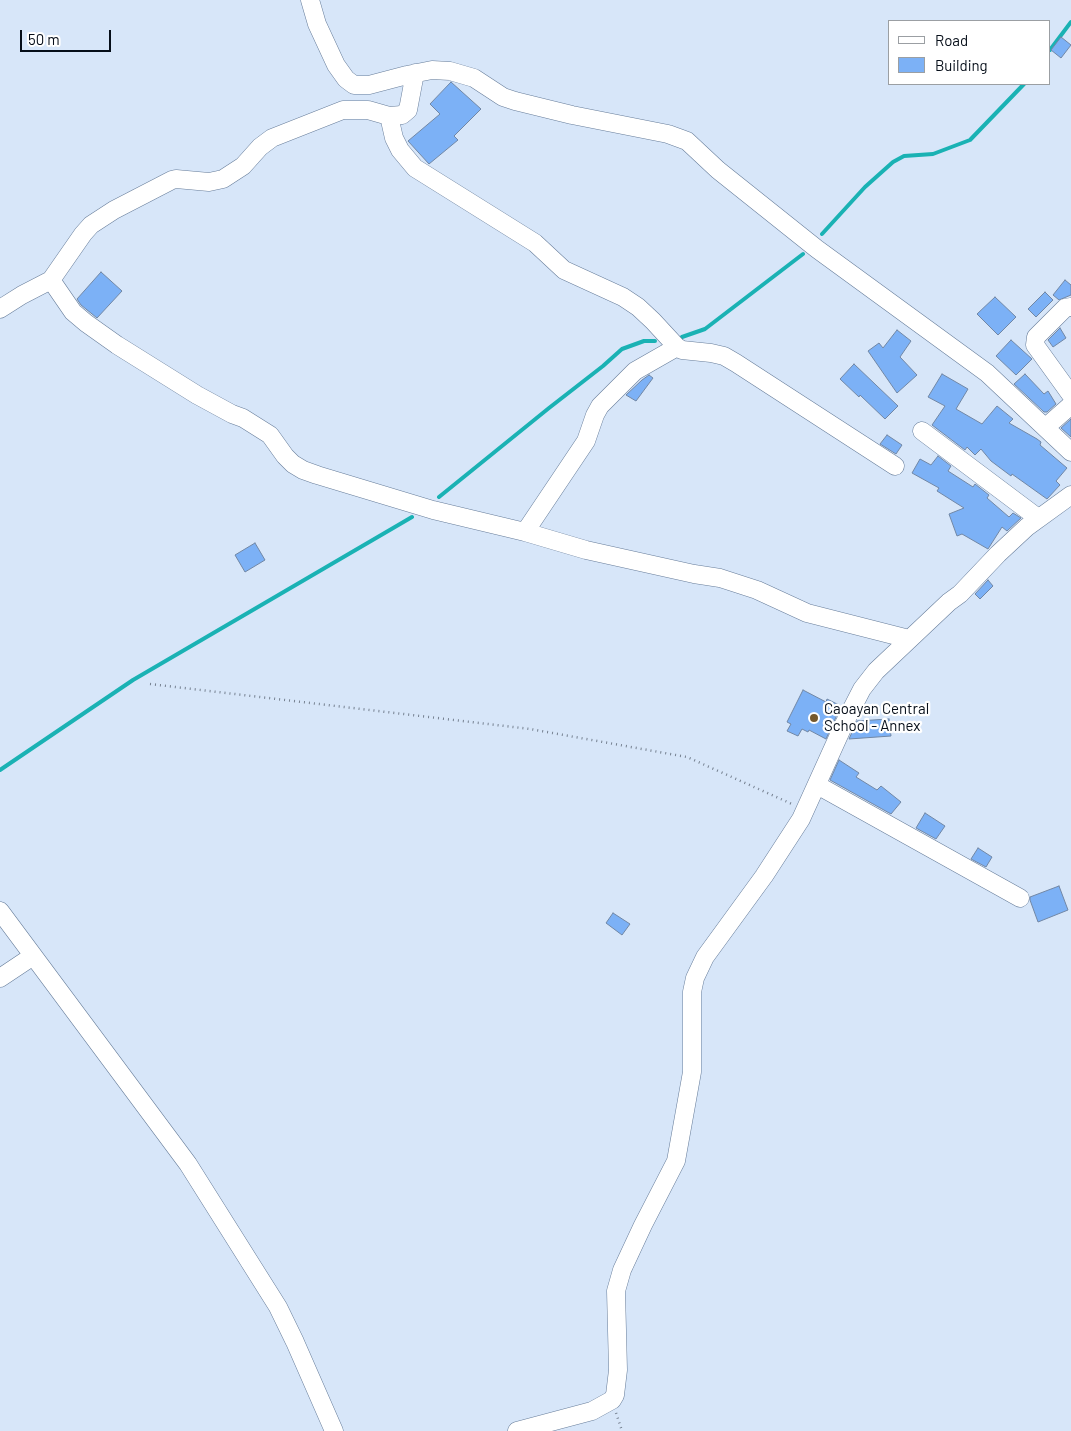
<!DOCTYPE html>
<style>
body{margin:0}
#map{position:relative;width:1071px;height:1431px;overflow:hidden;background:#d7e6f9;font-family:Barlow,sans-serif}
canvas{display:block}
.legend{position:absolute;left:888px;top:20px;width:162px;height:65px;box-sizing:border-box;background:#fff;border:1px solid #9b9fa3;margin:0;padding:6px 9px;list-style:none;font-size:15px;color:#060e19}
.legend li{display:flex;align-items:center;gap:10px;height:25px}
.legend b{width:25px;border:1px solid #9b9fa3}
.scale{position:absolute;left:20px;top:30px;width:91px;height:22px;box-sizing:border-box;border:2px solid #060e19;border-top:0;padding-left:6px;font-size:15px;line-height:18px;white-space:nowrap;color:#060e19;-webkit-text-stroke:4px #fff;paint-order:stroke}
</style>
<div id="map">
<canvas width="1071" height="1431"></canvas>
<ul class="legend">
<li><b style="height:6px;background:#fff"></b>Road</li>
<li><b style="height:14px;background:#7cb1f6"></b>Building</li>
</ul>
<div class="scale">50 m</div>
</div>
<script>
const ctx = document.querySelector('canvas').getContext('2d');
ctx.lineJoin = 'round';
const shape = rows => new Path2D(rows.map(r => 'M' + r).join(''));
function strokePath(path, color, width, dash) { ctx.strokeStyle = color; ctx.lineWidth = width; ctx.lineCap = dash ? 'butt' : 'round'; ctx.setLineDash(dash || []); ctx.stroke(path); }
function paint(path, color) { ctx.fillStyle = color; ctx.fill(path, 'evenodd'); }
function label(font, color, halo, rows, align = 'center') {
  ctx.font = font + ' Barlow,sans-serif'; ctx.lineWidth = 4.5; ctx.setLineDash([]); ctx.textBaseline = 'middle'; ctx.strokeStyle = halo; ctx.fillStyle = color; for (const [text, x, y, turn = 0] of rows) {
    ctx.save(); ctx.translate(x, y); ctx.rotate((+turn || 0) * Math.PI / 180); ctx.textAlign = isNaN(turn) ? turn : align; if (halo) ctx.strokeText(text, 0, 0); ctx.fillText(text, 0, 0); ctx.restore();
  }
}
strokePath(shape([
 [1050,50,1071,22],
 [822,234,865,187,893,162,904,156,933,154,970,140,1024,84],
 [682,337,705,329,803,254],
 [439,497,549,408,603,366,622,349,644,341,655,341],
 [0,770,133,680,412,517]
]), '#1ab2b4', 4);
const building = shape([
 [1061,37,1071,45,1061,58,1051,50,1061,37],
 [451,82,481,109,454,136,458,140,429,164,408,141,440,114,430,104,451,82],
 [101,272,122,291,97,318,81,305,77,299,101,272],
 [1065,280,1071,285,1071,295,1059,300,1053,295,1065,280],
 [1045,292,1053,300,1036,317,1028,309,1045,292],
 [995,297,1016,317,998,335,977,314,995,297],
 [1060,328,1066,338,1053,347,1048,340,1060,328],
 [897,330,911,341,900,357,917,375,897,393,868,351,879,343,883,348,897,330],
 [1011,340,1032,359,1016,375,996,356,1011,340],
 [854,364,898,406,885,419,860,395,859,397,840,379,854,364],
 [942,374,968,389,956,409,982,424,997,406,1013,419,1009,423,1037,439,1041,442,1040,445,1067,468,1056,481,1060,485,1047,499,1012,474,1011,476,991,461,981,449,975,455,967,447,965,450,932,425,945,406,928,397,942,374],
 [1025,374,1044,394,1048,391,1056,404,1047,412,1044,412,1014,384,1025,374],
 [649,375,653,378,636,401,626,395,642,380,649,375],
 [1071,419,1071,437,1061,428,1071,419],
 [887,435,902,445,896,454,880,444,887,435],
 [938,456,951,466,948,471,973,487,975,484,989,495,987,498,1009,517,1013,513,1021,518,1007,531,1002,527,988,549,962,534,957,536,949,514,964,508,937,491,939,488,912,473,920,459,931,465,938,456],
 [255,543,265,560,245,572,235,555,255,543],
 [988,580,993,586,980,599,975,594,988,580],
 [803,690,826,702,827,699,841,706,826,739,809,730,808,732,802,729,798,736,787,731,791,724,787,722,803,690],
 [889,719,891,736,849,739,857,721,889,719],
 [839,760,859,773,856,777,877,790,881,786,901,802,891,814,830,780,839,760],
 [925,813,945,826,936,839,916,828,925,813],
 [978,848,992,857,986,867,971,859,978,848],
 [1059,886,1068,910,1038,922,1030,900,1030,897,1059,886],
 [613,913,630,924,622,935,606,923,613,913]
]);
paint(building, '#7cb1f6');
strokePath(building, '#7187a5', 1);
const minor = shape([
 [310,0,317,24,336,65,346,79,354,85,369,85,407,75,432,70,450,71,474,78,503,97,515,101,572,115,668,134,687,141,718,170,817,249,987,373,1071,452],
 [389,116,394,138,400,150,415,168,535,243,564,270,623,297,638,307,653,321,677,347,682,350,711,353,724,356,736,363,895,466],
 [51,280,73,312,86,323,117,345,197,395,232,414,243,418,270,435,285,456,293,464,303,470,317,475,433,510,525,532],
 [1071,307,1065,308,1036,337,1035,345,1071,395],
 [0,309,22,295,51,280,83,234,91,225,114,210,172,180,176,179,209,182,223,179,243,166,260,147,272,138,343,110,368,110,389,116,402,115,408,110,415,73],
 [677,347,635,371,600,406,595,415,586,441,525,532,586,550,694,574,720,578,757,590,807,613,909,639],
 [1046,427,1071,405],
 [922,431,1038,518],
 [817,785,1020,898],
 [0,911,188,1164,278,1307,295,1342,334,1431],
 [0,978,33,956],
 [517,1431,592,1411,612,1400,615,1395,618,1370,616,1291,622,1270,643,1225,676,1161,692,1072,692,992,695,978,705,957,764,876,801,819,844,724,862,689,876,671,949,602,960,594,998,554,1027,527,1071,495]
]);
strokePath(minor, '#677d9a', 19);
strokePath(shape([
 [150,684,530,729,687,757,792,804],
 [616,1413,622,1431]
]), '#758090', 2.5, [1, 4]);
strokePath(minor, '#fff', 18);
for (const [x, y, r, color] of [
 [814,718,5,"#75582c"]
]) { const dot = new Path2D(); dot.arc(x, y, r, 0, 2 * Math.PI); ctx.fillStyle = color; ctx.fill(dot); strokePath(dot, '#fff', 2); }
label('15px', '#060e19', '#fff', [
 ["Caoayan Central",824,709],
 ["School - Annex",824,726]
], 'left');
</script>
